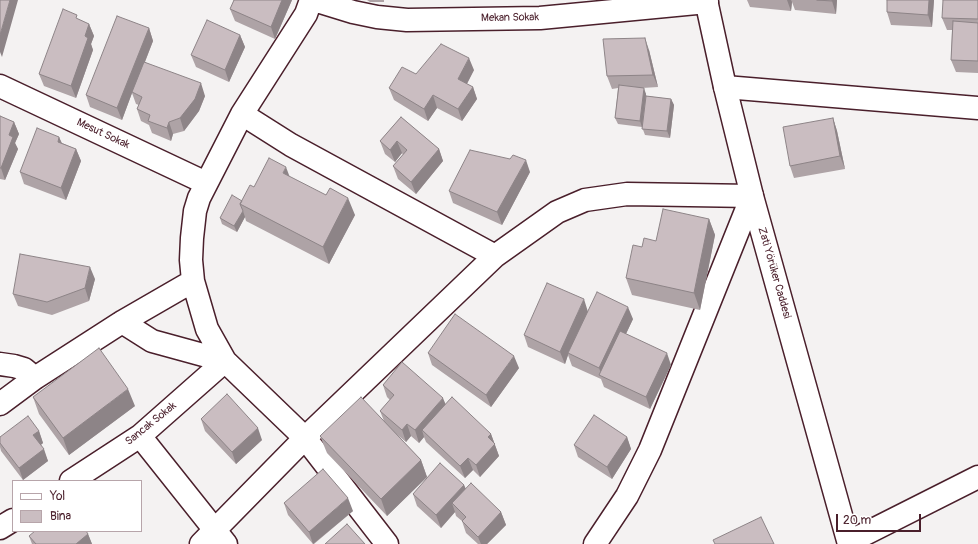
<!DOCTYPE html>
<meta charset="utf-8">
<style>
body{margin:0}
#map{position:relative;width:978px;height:544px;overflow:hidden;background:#f4f2f2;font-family:Pangolin,sans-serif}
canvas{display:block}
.legend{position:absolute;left:12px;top:480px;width:130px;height:52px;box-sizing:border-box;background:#fff;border:1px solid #b7a5aa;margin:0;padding:5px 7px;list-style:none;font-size:12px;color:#4a1f2b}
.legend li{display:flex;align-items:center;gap:8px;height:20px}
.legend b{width:20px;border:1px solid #b7a5aa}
.scale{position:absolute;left:836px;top:514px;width:85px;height:18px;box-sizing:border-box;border:2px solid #4a1f2b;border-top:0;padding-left:5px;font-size:12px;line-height:14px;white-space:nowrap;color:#4a1f2b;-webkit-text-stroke:3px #fff;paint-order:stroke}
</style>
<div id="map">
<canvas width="978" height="544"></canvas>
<ul class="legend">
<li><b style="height:5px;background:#fff"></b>Yol</li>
<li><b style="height:11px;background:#cabdc1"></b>Bina</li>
</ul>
<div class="scale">20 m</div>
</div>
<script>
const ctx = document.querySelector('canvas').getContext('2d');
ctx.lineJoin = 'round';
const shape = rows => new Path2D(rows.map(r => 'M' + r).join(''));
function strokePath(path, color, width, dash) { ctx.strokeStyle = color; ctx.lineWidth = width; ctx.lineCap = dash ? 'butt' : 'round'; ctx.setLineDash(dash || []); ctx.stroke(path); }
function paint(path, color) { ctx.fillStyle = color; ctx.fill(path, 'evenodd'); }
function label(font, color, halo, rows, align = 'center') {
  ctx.font = font + ' Pangolin,sans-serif'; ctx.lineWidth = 3; ctx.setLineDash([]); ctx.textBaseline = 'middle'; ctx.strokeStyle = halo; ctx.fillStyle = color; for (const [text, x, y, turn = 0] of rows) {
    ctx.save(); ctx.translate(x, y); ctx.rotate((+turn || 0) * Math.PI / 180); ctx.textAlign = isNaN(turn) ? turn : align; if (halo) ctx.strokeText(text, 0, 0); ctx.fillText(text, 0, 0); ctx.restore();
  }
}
const minor = shape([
 [311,0,306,14,242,114,199,198,195,211,192,238,191,260,193,281,207,329,225,361,305,438,387,544],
 [314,0,353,12,377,17,407,20,540,18,707,2],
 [0,86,206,183],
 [725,87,978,108],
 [242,114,291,145,495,256],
 [122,322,152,341,225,361],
 [0,364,14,366,24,369,35,378],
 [0,404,35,378,122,322,193,281],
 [140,436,226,544],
 [71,481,140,436,225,361],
 [0,528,13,520],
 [849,542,978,477],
 [201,544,305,438,495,256,557,212,585,200,627,194,752,196,650,450,627,496,595,544]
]);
const major = shape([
 [706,0,725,87,752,196,849,544]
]);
strokePath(minor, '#4a1f2b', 25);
strokePath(major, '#4a1f2b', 25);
strokePath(minor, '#fff', 22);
strokePath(major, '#fff', 22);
paint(shape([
 [292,0,275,39,235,21,230,9],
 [367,0,384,0,384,2,370,2],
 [747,0,837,0,836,14,795,10,792,2,791,11,750,7],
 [934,0,932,27,891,25,887,12],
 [978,0,978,73,956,72,951,60,952,30,947,30,942,18],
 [78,19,89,24,94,36,91,44,93,50,76,98,44,86,39,74],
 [149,28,153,41,145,62,205,96,199,111,184,131,173,134,171,141,152,133,149,125,141,121,137,109,139,105,136,104,132,93,122,120,90,107,86,95],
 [240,35,245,47,229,82,196,67,191,55],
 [649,50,658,87,642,88,646,94,646,96,671,99,674,105,670,138,645,135,642,127,618,124,615,118,618,88,612,89,607,76],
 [474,70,467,84,473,87,477,99,462,121,437,108,428,121,394,100,389,88,416,74],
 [0,116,14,122,19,134,15,143,18,149,5,180,0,179],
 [401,117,439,149,443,161,416,194,398,179,393,166,403,155,402,153,395,162,385,154,380,141],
 [833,118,837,131,845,169,794,178,790,166],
 [59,137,62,143,76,149,81,161,66,200,24,184,20,172],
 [530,172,502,225,453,203,449,191],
 [290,177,355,215,329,264,246,221,245,217,237,232,222,224,220,218,242,201,254,187],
 [709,219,715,235,700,310,632,295,626,278,642,247],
 [95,279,89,301,52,315,18,306,13,294],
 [588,311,633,319,626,334,671,365,650,409,604,387,601,379,572,366,568,355,565,364,528,347,524,335],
 [428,353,519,368,491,407,432,365],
 [383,385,445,404,491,434,499,456,480,477,473,470,465,478,426,442,424,437,419,443,411,436,406,442,395,433,421,460,427,477,387,516,327,453,320,436,384,421,380,411,390,400,387,397],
 [33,397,135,406,69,455,39,414],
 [201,419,262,440,236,464,205,431],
 [39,431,43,443,41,445,48,461,23,480,1,451,0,447,0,437],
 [627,437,631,449,612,479,578,457,574,445],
 [464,485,466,489,501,512,506,525,487,544,478,544,466,533,462,521,456,516,455,512,441,528,417,506,413,494],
 [284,503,353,511,314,544,313,544,288,515],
 [88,534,92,544,32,544,29,536]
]), '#aea3a6');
paint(shape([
 [10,0,18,0,2,57,0,52,0,35],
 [282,0,292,0,275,39,271,27],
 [787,0,791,0,792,2,791,11],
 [832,0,837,0,836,14,832,1],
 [929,0,934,0,932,27,928,15],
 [89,24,94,36,91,44,93,50,76,98,71,86,85,36],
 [149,28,153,41,133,92,132,92,132,93,122,120,117,108],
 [240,35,245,47,229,82,225,70],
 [645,38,649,50,658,87,653,75],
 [469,58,474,70,463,91,458,79],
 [201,83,205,96,199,111,184,131,180,118],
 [473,87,477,99,462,121,458,109],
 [644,88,646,94,642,127,640,121],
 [433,95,437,108,428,121,424,109],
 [671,99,674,105,670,138,667,131],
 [833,118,837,131,845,169,840,156],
 [14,122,19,134,15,143,18,149,5,180,1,168,9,135],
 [169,122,173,134,171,141,167,128],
 [59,137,64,149,58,142],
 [397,141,402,153,395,162,390,150],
 [76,149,81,161,66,200,61,188],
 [439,149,443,161,416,194,411,182],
 [526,160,530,172,502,225,497,212],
 [286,167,292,183,283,173],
 [348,198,355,215,329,264,323,247],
 [243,211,245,217,237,232,234,226],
 [709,219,715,235,700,310,694,293],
 [90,267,95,279,89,301,85,288],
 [584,299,588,312,568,353,568,355,565,364,560,352],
 [628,307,633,319,605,378,602,376,599,368],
 [667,353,671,365,650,409,646,397],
 [514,356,519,368,491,407,486,395],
 [128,389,135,406,69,455,63,438],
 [443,398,448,410,422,430,424,437,419,443,415,430],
 [407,424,411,436,406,442,402,430],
 [258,428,262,440,236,464,232,452],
 [39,431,43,443,38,447,33,435],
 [491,434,499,456,480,477,476,465,488,437],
 [627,437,631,449,612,479,607,467],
 [44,449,48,461,23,480,19,468],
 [468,458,473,470,465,478,460,466],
 [421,460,427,477,387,516,381,499],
 [464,485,469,497,452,503,455,512,441,528,436,515],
 [348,498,353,511,313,544,309,532],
 [501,512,506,525,487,544,481,544,478,537],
 [88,534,92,544,76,544]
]), '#8d8487');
const building = shape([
 [0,0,10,0,0,35,0,0],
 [234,0,282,0,271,27,230,9,234,0],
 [817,0,832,0,832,1,817,0],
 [887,0,929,0,928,15,887,12,887,0],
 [943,0,978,0,978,19,942,18,943,0],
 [63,9,77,15,76,18,89,24,85,36,88,38,71,86,39,74,63,9],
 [117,16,149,28,117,108,86,95,117,16],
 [207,20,240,35,225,70,191,55,207,20],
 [953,21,978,23,978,61,951,60,953,21],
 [645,38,653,75,607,76,603,39,645,38],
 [441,44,469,58,458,79,473,87,458,109,433,95,424,109,389,88,402,67,416,74,441,44],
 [144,62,201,83,195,99,180,118,169,122,167,128,148,121,150,115,137,109,142,97,132,92,144,62],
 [619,85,644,88,640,121,615,118,619,85],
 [646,96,671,99,667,131,642,129,646,96],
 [0,116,14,122,9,135,13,137,1,168,0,168,0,116],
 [401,117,439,149,411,182,393,166,407,150,397,141,390,150,380,141,401,117],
 [833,118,840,156,790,166,783,127,833,118],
 [37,128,59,137,58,142,76,149,61,188,20,172,37,128],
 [470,150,510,159,513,155,526,160,497,212,449,191,470,150],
 [269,158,286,167,283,173,326,195,330,188,348,198,323,247,240,204,250,185,254,187,269,158],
 [232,195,242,201,240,204,243,211,234,226,220,218,232,195],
 [663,209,709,219,694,293,626,278,633,245,642,247,644,238,656,241,663,209],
 [20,254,90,267,85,288,47,302,13,294,20,254],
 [547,283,584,299,560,352,524,335,547,283],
 [597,292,628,307,599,368,568,353,597,292],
 [455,314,514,356,486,395,428,353,455,314],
 [620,331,667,353,646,397,599,375,620,331],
 [99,348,128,389,63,438,33,397,99,348],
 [402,362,443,398,415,430,407,424,402,430,380,411,394,395,383,385,402,362],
 [227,394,258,428,232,452,201,419,227,394],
 [361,397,421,460,381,499,320,436,361,397],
 [452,397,491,434,488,437,495,444,476,465,468,458,460,466,422,430,452,397],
 [594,415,627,437,607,467,574,445,594,415],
 [28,416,39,431,33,435,44,449,19,468,0,443,0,437,28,416],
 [440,463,464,485,436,515,413,494,440,463],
 [323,469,348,498,309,532,284,503,323,469],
 [471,483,501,512,478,537,462,521,466,517,452,503,471,483],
 [761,517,774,544,715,544,713,540,761,517],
 [347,524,365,544,325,544,347,524],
 [35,531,86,531,88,534,76,544,36,544,29,536,35,531]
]);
paint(building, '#cabdc1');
strokePath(building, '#8d8487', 1);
label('11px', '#4a1f2b', '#fff', [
 ["Mekan Sokak",510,18,-1],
 ["Mesut Sokak",103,134,25],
 ["Zati Yörüker Caddesi",774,273,74],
 ["Sancak Sokak",151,424,-39]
]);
</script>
